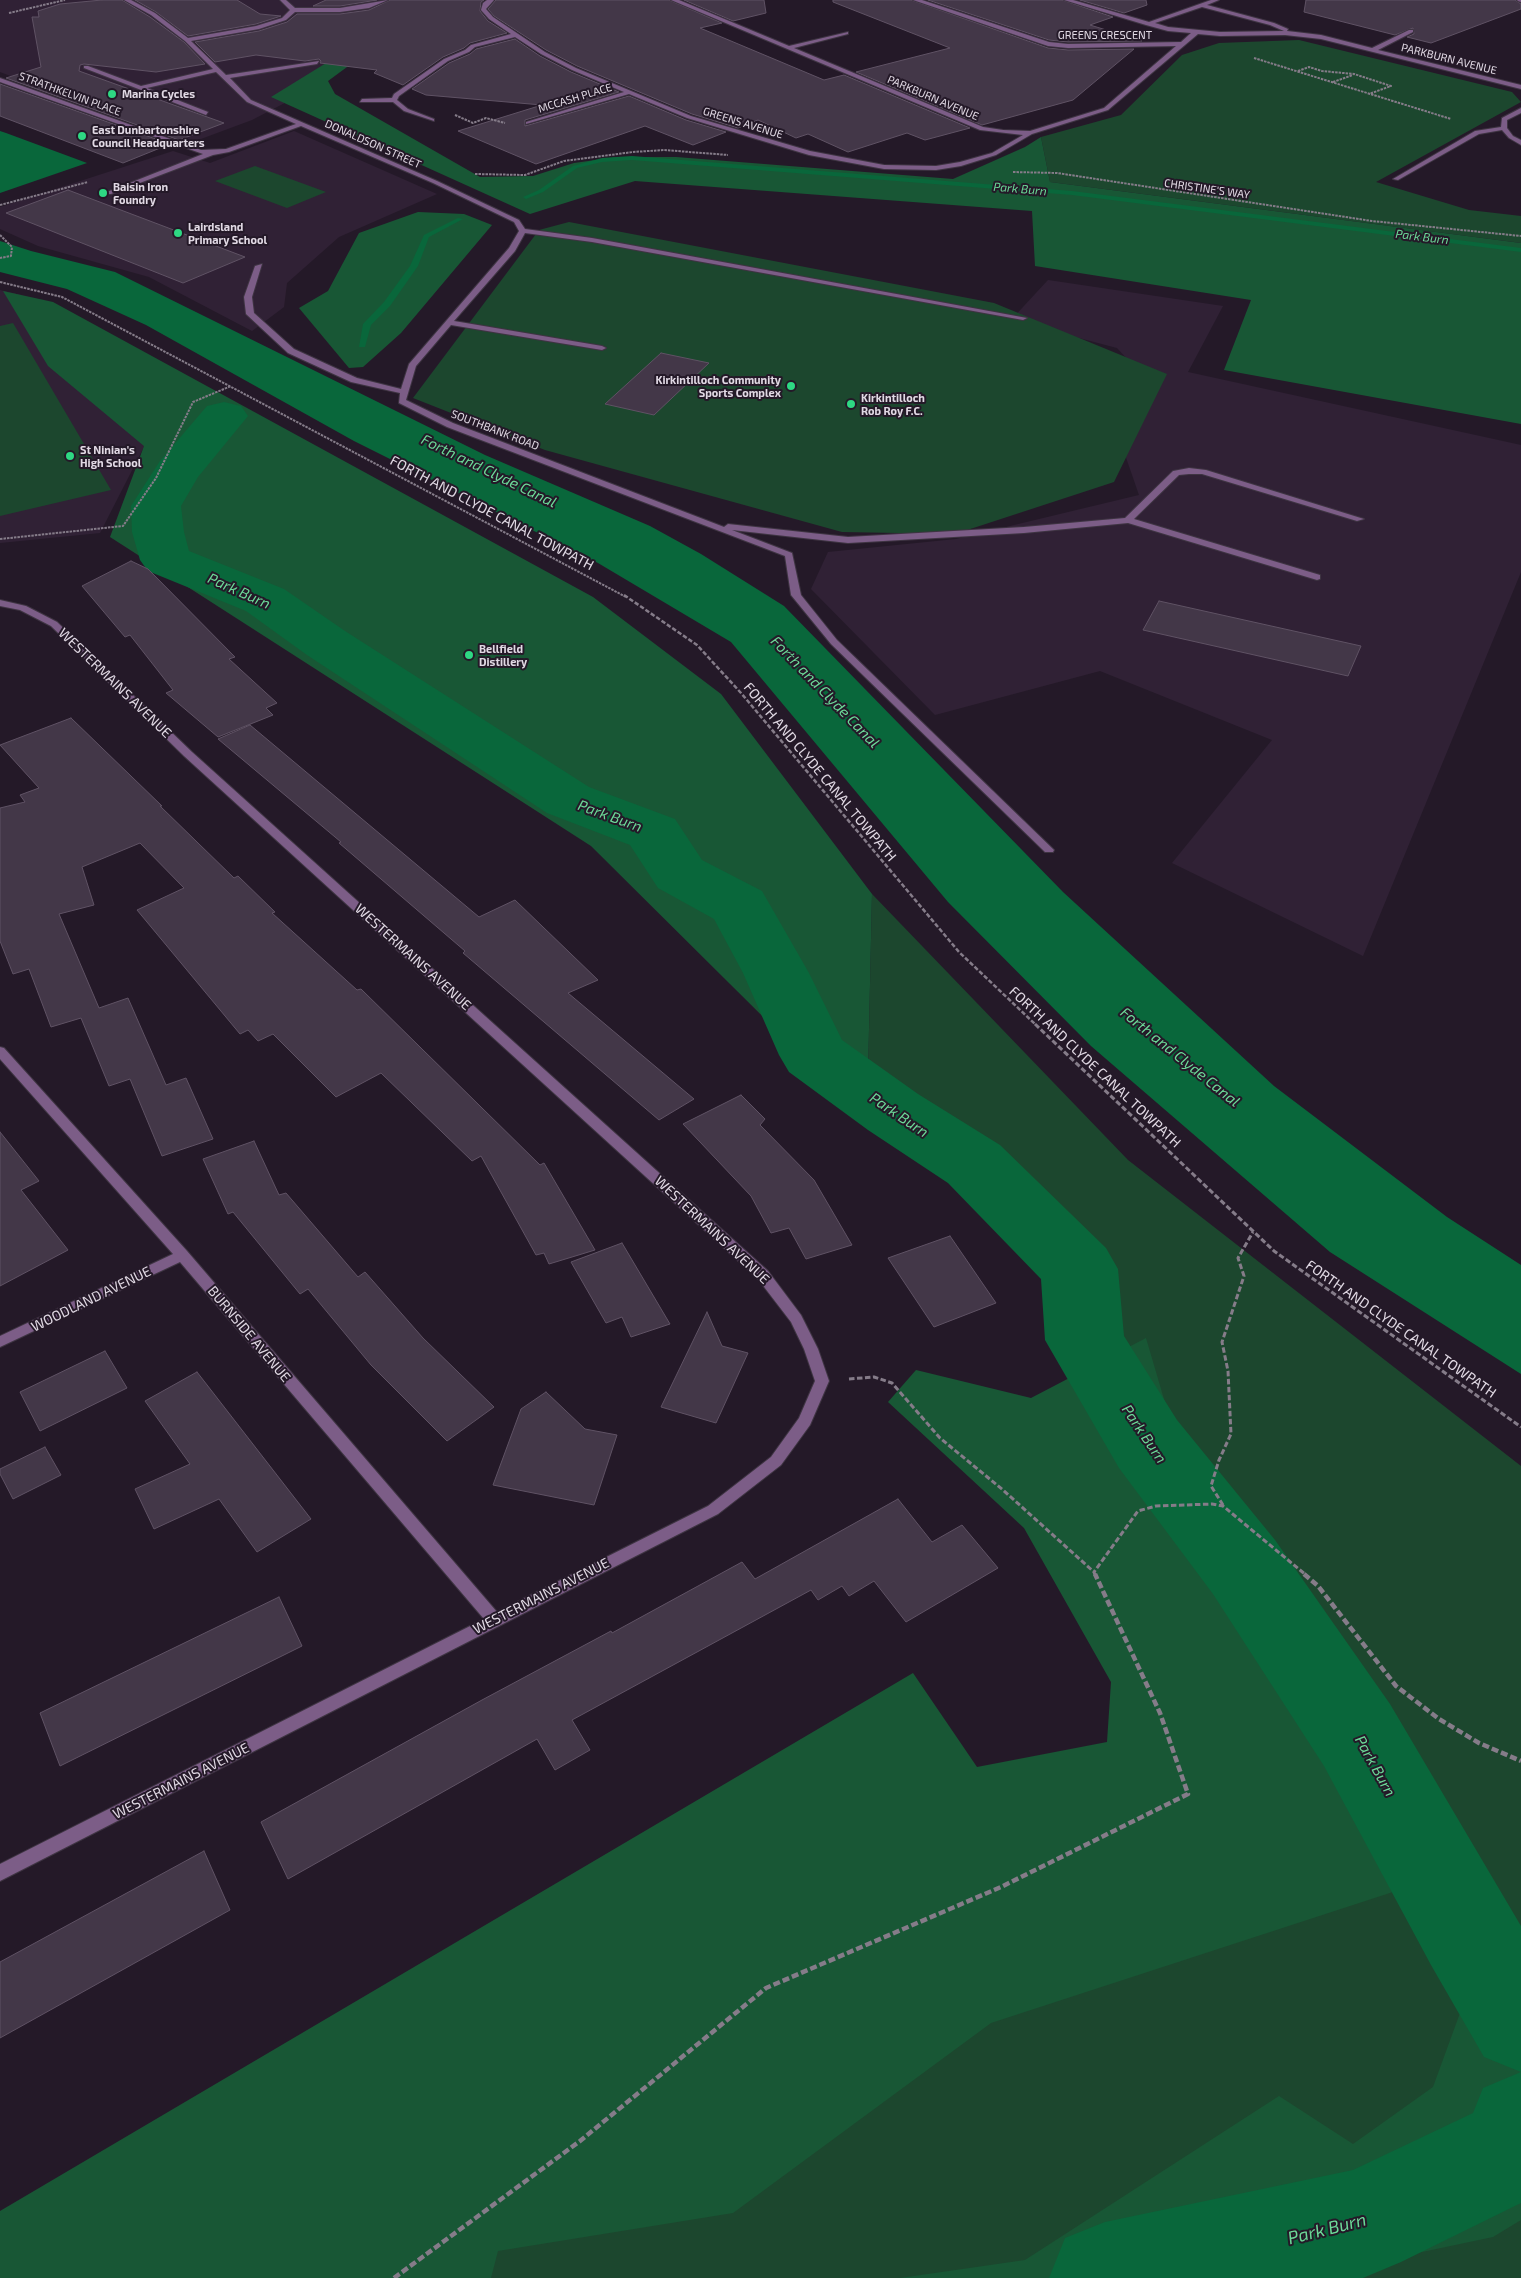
<!DOCTYPE html>
<style>
body{margin:0}
canvas{display:block;background:#241928}
</style>
<canvas width="1521" height="2278"></canvas>
<script>
const ctx = document.querySelector('canvas').getContext('2d');
ctx.lineJoin = 'round';
function paint(path, color) { ctx.fillStyle = color; ctx.fill(path, 'evenodd'); }
const shape = rows => new Path2D(rows.map(r => 'M' + r).join(''));
function strokePath(path, color, width, dash) { ctx.strokeStyle = color; ctx.lineWidth = width; ctx.lineCap = dash ? 'butt' : 'round'; ctx.setLineDash(dash || []); ctx.stroke(path); }
function label(font, color, halo, rows, align = 'center') {
  ctx.font = font + ' "Exo 2",sans-serif'; ctx.lineWidth = 4; ctx.setLineDash([]); ctx.textBaseline = 'middle'; ctx.strokeStyle = halo; ctx.fillStyle = color; for (const [text, x, y, turn = 0] of rows) {
    ctx.save(); ctx.translate(x, y); ctx.rotate((+turn || 0) * Math.PI / 180); ctx.textAlign = isNaN(turn) ? turn : align; if (halo) ctx.strokeText(text, 0, 0); ctx.fillText(text, 0, 0); ctx.restore();
  }
}
paint(shape([
 [0,0,438,0,327,81,252,120,190,143,0,72],
 [294,131,437,194,339,237,287,283,284,307,252,331,149,277,38,246,0,229,0,207,173,151,210,163],
 [1048,280,1223,306,1188,372,1521,445,1521,572,1363,956,1172,863,1272,740,1100,671,935,715,811,589,828,552,956,539,1139,495,1121,443,1157,391,1117,348,1011,320],
 [0,290,21,295,178,380,100,533,0,543]
]), '#302135');
paint(shape([
 [1299,40,1512,92,1521,102,1376,182,1469,210,1521,216,1521,243,1050,182,1041,137,1121,115,1182,55,1219,43],
 [255,166,326,192,287,208,215,181],
 [569,222,994,303,1167,374,1114,482,955,534,842,532,545,450,413,398,539,230],
 [13,323,111,490,0,516,0,326],
 [872,894,1128,1160,1521,1466,1521,2278,448,2278,1318,1649,1078,1347,1009,1215,867,1120]
]), '#1c472e');
paint(shape([
 [438,0,328,81,335,94,480,177,533,176,574,163,617,157,676,157,953,179,1025,147,1041,137,1050,182,1521,243,1521,424,1224,370,1251,300,1035,266,1032,211,635,181,530,214,271,97,331,60],
 [418,212,464,214,492,225,401,333,363,367,349,368,299,308,328,291,359,233],
 [3,291,53,302,593,597,721,694,872,894,867,1120,591,846,110,537,144,446,48,366],
 [1146,1338,1174,1433,1324,1629,1338,1664,1396,1891,991,2023,733,2213,498,2251,491,2278,0,2278,0,2211,913,1673,977,1767,1107,1742,1111,1682,1024,1528,888,1402,916,1370,1031,1398],
 [1460,2013,1521,2068,1521,2220,1493,2237,1299,2278,900,2278,1025,2260,1279,2096,1353,2144,1433,2087]
]), '#185735');
paint(shape([
 [0,131,6,133,87,163,0,193],
 [0,241,31,251,115,272,485,455,650,526,701,554,784,606,1063,892,1274,1086,1447,1217,1521,1265,1521,1374,1330,1252,1091,1046,948,902,731,642,598,563,354,441,146,325,67,289,0,272]
]), '#09673b');
paint(shape([
 [632,156,1072,191,1521,248,1521,252,1072,195,632,160,602,162,577,168,543,192,526,199,523,197,539,190,573,166,602,158,632,156],
 [458,218,463,219,429,237,418,266,390,306,371,325,365,347,359,347,363,324,384,302,410,266,424,235,458,218]
]), '#09673b');
paint(shape([
 [224,402,241,406,248,416,198,477,181,506,184,532,189,551,284,589,345,631,589,787,675,819,702,860,762,891,809,973,842,1040,918,1094,1000,1145,1106,1248,1118,1269,1124,1336,1177,1420,1275,1540,1390,1704,1521,1926,1521,2072,1484,2057,1431,1965,1324,1766,1213,1594,1119,1468,1045,1340,1041,1279,948,1183,868,1130,789,1072,779,1055,743,973,714,919,658,888,630,845,547,813,307,655,246,611,148,571,140,560,132,532,131,506,160,461,207,406,224,402],
 [1521,2072,1521,2203,1401,2262,1363,2278,1049,2278,1065,2238,1105,2222,1353,2170,1473,2113,1483,2088,1521,2072]
]), '#09673b');
const building = shape([
 [102,0,122,0,150,17,184,42,205,64,156,72,84,64,80,65,79,71,224,123,179,140,6,78,41,67,32,17,39,17,38,11,60,4,102,0],
 [135,0,237,0,260,14,281,16,256,24,188,36,156,12,135,0],
 [326,0,377,0,340,6,313,6,326,0],
 [390,0,484,0,481,2,480,11,488,21,507,33,470,43,464,48,443,57,403,85,374,73,377,70,320,63,321,61,319,59,305,61,256,55,215,62,195,42,259,31,287,22,297,14,340,14,369,10,390,0],
 [496,0,669,0,722,23,700,28,824,80,844,75,970,128,925,140,907,133,848,152,808,134,796,138,758,120,738,128,692,114,577,66,546,50,494,16,488,9,496,0],
 [684,0,764,0,766,13,733,21,684,0],
 [833,0,911,0,1048,48,1068,50,1134,49,1073,100,982,125,856,72,950,48,833,2,833,0],
 [928,0,1062,0,1113,17,1090,25,1142,41,1068,42,1049,40,928,0],
 [1080,0,1146,0,1147,5,1124,13,1080,0],
 [1306,0,1515,0,1521,4,1521,9,1431,43,1407,37,1414,34,1413,28,1395,35,1304,12,1306,0],
 [515,39,540,56,571,72,619,92,525,120,525,126,629,96,686,120,726,132,693,145,645,126,536,164,458,131,542,105,426,95,412,89,449,63,470,54,476,49,515,39],
 [0,84,170,144,123,163,0,116,0,84],
 [68,190,245,257,183,283,6,213,68,190],
 [661,353,709,363,654,415,605,404,661,353],
 [131,561,148,569,235,657,229,659,277,703,266,708,273,715,218,737,166,693,173,690,130,635,125,637,82,586,131,561],
 [1159,601,1361,646,1348,676,1143,630,1159,601],
 [71,718,162,806,160,806,234,878,238,876,275,912,272,913,357,990,361,989,540,1165,544,1163,595,1250,549,1264,544,1253,536,1255,481,1156,472,1161,381,1073,336,1097,273,1034,258,1041,248,1030,240,1034,137,910,184,888,140,843,82,867,94,905,59,914,99,1008,128,998,166,1085,186,1078,213,1139,162,1156,130,1079,109,1086,81,1018,51,1027,29,969,13,974,0,941,0,808,25,802,20,795,39,788,0,745,71,718],
 [250,725,479,917,515,900,598,980,568,993,694,1099,659,1120,463,953,465,951,339,843,341,842,218,739,250,725],
 [741,1095,765,1119,760,1125,814,1180,852,1245,806,1259,789,1228,771,1233,751,1196,683,1124,741,1095],
 [0,1132,39,1181,21,1190,68,1250,0,1286,0,1132],
 [254,1141,279,1195,286,1193,358,1277,365,1272,423,1338,494,1407,447,1441,371,1365,308,1289,300,1294,233,1212,228,1214,203,1159,254,1141],
 [950,1236,996,1303,934,1327,888,1258,950,1236],
 [622,1243,670,1324,631,1337,622,1317,606,1323,571,1262,622,1243],
 [707,1312,722,1346,748,1353,716,1423,661,1407,707,1312],
 [105,1351,127,1388,40,1431,20,1392,105,1351],
 [197,1372,311,1519,257,1552,219,1499,154,1529,135,1489,190,1464,145,1401,197,1372],
 [546,1392,585,1429,617,1435,594,1505,493,1485,521,1409,546,1392],
 [45,1447,61,1475,13,1499,0,1474,0,1469,45,1447],
 [898,1499,932,1542,962,1525,998,1568,906,1622,874,1581,849,1596,842,1586,818,1600,811,1590,572,1720,590,1750,555,1770,537,1739,288,1879,261,1822,482,1700,611,1631,612,1633,742,1562,755,1579,898,1499],
 [279,1597,302,1646,60,1766,40,1713,279,1597],
 [204,1851,230,1910,0,2038,0,1962,204,1851]
]);
paint(building, '#433748');
strokePath(building, '#5f5264', 1);
const minor = shape([
 [124,0,131,0,155,13,188,38,256,26,282,18,290,10,280,0,286,0,295,8,340,8,388,0,369,8,340,12,295,12,286,20,259,29,191,41,226,75,319,61,317,64,230,78,251,100,437,181,519,220,525,229,592,238,1027,318,1023,320,592,242,525,233,515,251,454,321,602,346,606,348,602,350,451,325,416,366,406,400,453,423,724,527,728,524,848,537,1024,527,1125,518,1173,471,1189,468,1206,470,1364,519,1357,521,1202,474,1189,474,1179,475,1134,519,1320,575,1320,579,1317,580,1128,523,1024,533,848,543,732,530,792,553,801,595,837,640,1054,850,1053,852,1045,852,831,644,791,595,785,556,447,427,399,403,400,393,351,382,288,353,246,314,244,297,255,266,262,264,252,297,254,313,294,349,357,378,401,389,409,364,509,248,519,231,514,222,433,183,301,126,229,152,213,155,111,194,107,194,107,192,203,154,0,82,0,78,201,150,226,149,296,124,247,102,216,72,147,88,208,112,206,115,84,68,84,66,88,66,141,86,213,69,185,41,151,15,124,0],
 [487,0,494,0,486,9,493,17,545,52,576,68,691,116,810,151,884,165,936,166,960,162,992,153,1023,135,980,130,671,0,679,0,789,46,848,32,848,34,794,48,983,127,1003,130,1030,131,1104,108,1176,46,1068,48,1048,46,913,0,922,0,1049,42,1068,44,1181,42,1191,33,1168,31,1146,25,1064,0,1073,0,1149,22,1211,0,1219,0,1207,5,1274,23,1288,29,1287,31,1321,35,1372,48,1409,30,1413,30,1413,32,1378,50,1521,85,1521,89,1321,39,1285,35,1220,36,1198,34,1108,110,1032,134,996,155,961,166,936,170,884,169,809,155,687,118,629,94,526,124,526,122,624,92,572,70,541,54,515,37,475,47,469,52,448,61,399,96,397,100,408,109,434,119,434,121,404,111,393,102,360,102,362,99,392,98,394,94,444,59,465,50,471,45,511,34,489,19,481,10,483,3,487,0],
 [1202,7,1270,25,1284,31,1220,32,1168,27,1155,23,1202,7],
 [1517,0,1521,0,1521,2,1518,1,1517,0],
 [1521,108,1521,113,1507,120,1507,128,1513,136,1521,140,1521,145,1509,138,1502,130,1479,134,1398,180,1393,179,1475,131,1501,127,1502,118,1521,108],
 [0,600,26,606,57,622,192,752,768,1271,801,1315,818,1349,829,1381,810,1425,781,1465,718,1514,0,1881,0,1864,484,1619,180,1262,0,1347,0,1336,173,1254,0,1059,0,1047,4,1048,187,1251,497,1612,708,1506,771,1457,799,1418,815,1381,804,1349,791,1322,758,1279,184,756,51,626,20,610,0,606,0,600]
]);
strokePath(minor, '#3e3442', 2);
strokePath(shape([
 [9,13,65,0],
 [1254,58,1451,119],
 [1298,71,1309,67,1322,71,1354,74,1391,86,1369,94],
 [1333,82,1353,75],
 [455,115,473,123,486,118,505,123],
 [1013,172,1057,173,1372,221,1521,236],
 [475,174,525,175,564,161,633,152,664,150,728,155],
 [0,205,88,182],
 [0,235,12,247,11,256,0,258],
 [0,282,62,297,626,597],
 [0,539,123,526,156,478,193,402,231,386]
]), '#857c89', 2, [2.5, 1]);
strokePath(shape([
 [624,595,697,645,741,693,959,952,1036,1025]
]), '#857c89', 2.5, [4.5, 2]);
strokePath(shape([
 [1035,1024,1274,1251,1521,1427],
 [849,1379,874,1377,892,1383,940,1438,1003,1490,1094,1572],
 [1223,1505,1211,1486,1219,1460,1231,1434,1228,1371,1222,1342,1244,1276,1238,1258,1253,1232],
 [1095,1575,1094,1572,1138,1511,1156,1506,1212,1504,1223,1506,1306,1575]
]), '#857c89', 3, [5.5, 2.5]);
strokePath(shape([
 [1304,1574,1318,1586,1396,1686,1439,1719,1479,1743,1521,1761],
 [394,2278,580,2141,766,1988,1001,1887,1188,1794,1160,1713,1095,1574]
]), '#857c89', 4.5, [7, 3]);
paint(minor, '#7c5d87');
for (const [x, y, r, color] of [
 [112,94,5,"#2ed883"],
 [82,136,5,"#2ed883"],
 [103,193,5,"#2ed883"],
 [178,233,5,"#2ed883"],
 [791,386,5,"#2ed883"],
 [851,404,5,"#2ed883"],
 [70,456,5,"#2ed883"],
 [469,655,5,"#2ed883"]
]) { const dot = new Path2D(); dot.arc(x, y, r, 0, 2 * Math.PI); ctx.fillStyle = color; ctx.fill(dot); strokePath(dot, '#241928', 2); }
label('11px', '#e1d9e4', '#241928', [
 ["GREENS CRESCENT",1105,35],
 ["PARKBURN AVENUE",1449,59,14],
 ["STRATHKELVIN PLACE",70,94,20],
 ["MCCASH PLACE",575,98,-17],
 ["PARKBURN AVENUE",933,98,23],
 ["GREENS AVENUE",743,123,17],
 ["DONALDSON STREET",373,144,24],
 ["CHRISTINE'S WAY",1207,189,8],
 ["SOUTHBANK ROAD",495,430,21]
]);
label('bold 11px', '#e1d9e4', '#241928', [
 ["Marina Cycles",122,94],
 ["East Dunbartonshire",92,130],
 ["Council Headquarters",92,143],
 ["Baisin Iron",113,187],
 ["Foundry",113,200],
 ["Lairdsland",188,227],
 ["Primary School",188,240],
 ["Kirkintilloch Community",781,380,"right"],
 ["Sports Complex",781,393,"right"],
 ["Kirkintilloch",861,398],
 ["Rob Roy F.C.",861,411],
 ["St Ninian's",80,450],
 ["High School",80,463],
 ["Bellfield",479,649],
 ["Distillery",479,662]
], 'left');
label('italic 12px', '#6cd998', '#241928', [
 ["Park Burn",1020,189,5],
 ["Park Burn",1422,237,7]
]);
label('14px', '#e1d9e4', '#241928', [
 ["FORTH AND CLYDE CANAL TOWPATH",492,513,28],
 ["WESTERMAINS AVENUE",115,683,44],
 ["FORTH AND CLYDE CANAL TOWPATH",820,772,50],
 ["WESTERMAINS AVENUE",413,957,42],
 ["FORTH AND CLYDE CANAL TOWPATH",1095,1067,43],
 ["WESTERMAINS AVENUE",712,1230,43],
 ["WOODLAND AVENUE",91,1299,-26],
 ["FORTH AND CLYDE CANAL TOWPATH",1401,1329,35],
 ["BURNSIDE AVENUE",249,1334,50],
 ["WESTERMAINS AVENUE",541,1596,-27],
 ["WESTERMAINS AVENUE",181,1781,-27]
]);
label('italic 15px', '#6cd998', '#241928', [
 ["Forth and Clyde Canal",489,471,26],
 ["Park Burn",239,591,24],
 ["Forth and Clyde Canal",825,692,46],
 ["Park Burn",610,816,20],
 ["Forth and Clyde Canal",1180,1057,39],
 ["Park Burn",899,1115,34],
 ["Park Burn",1144,1434,56],
 ["Park Burn",1375,1766,61]
]);
label('italic 18px', '#6cd998', '#241928', [
 ["Park Burn",1327,2229,-14]
]);
</script>
